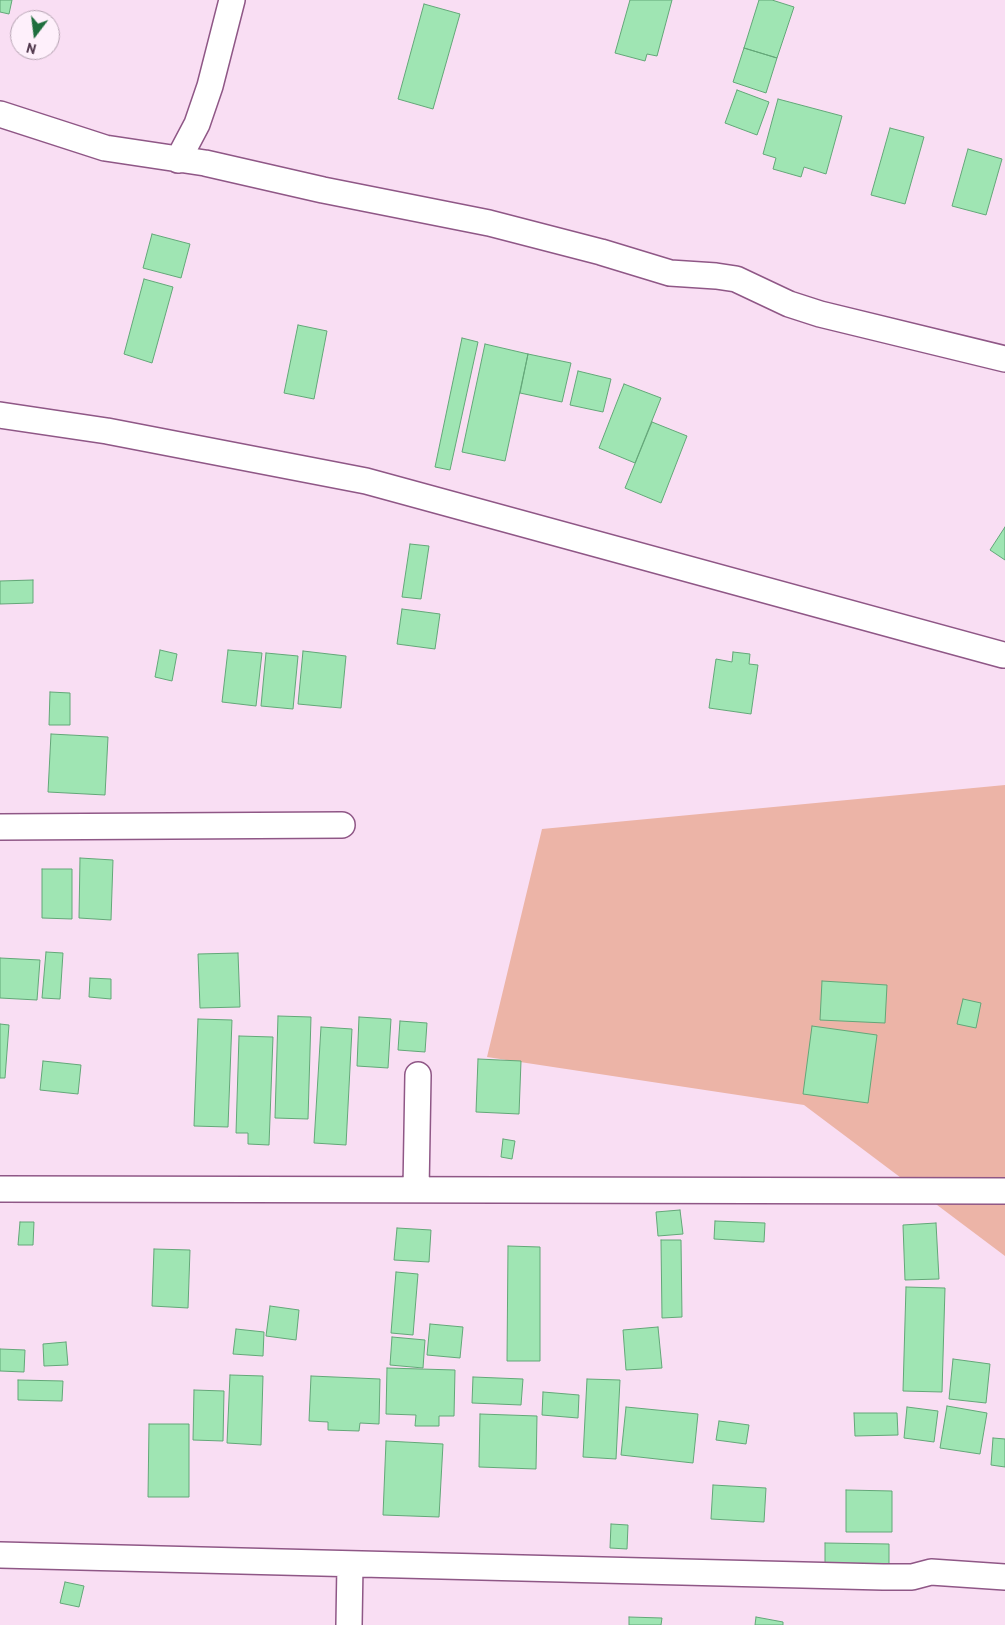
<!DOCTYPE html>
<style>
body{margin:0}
#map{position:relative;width:1005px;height:1625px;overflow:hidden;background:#f9def3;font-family:"PT Sans",sans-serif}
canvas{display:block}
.north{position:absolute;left:10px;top:10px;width:50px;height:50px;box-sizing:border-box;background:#fef0fb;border:1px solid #b5a3b2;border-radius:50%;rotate:195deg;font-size:14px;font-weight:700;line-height:20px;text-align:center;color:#482f44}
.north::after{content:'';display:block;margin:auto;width:18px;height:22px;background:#1f6e3e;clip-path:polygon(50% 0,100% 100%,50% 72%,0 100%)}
</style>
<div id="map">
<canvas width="1005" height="1625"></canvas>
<div class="north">N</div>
</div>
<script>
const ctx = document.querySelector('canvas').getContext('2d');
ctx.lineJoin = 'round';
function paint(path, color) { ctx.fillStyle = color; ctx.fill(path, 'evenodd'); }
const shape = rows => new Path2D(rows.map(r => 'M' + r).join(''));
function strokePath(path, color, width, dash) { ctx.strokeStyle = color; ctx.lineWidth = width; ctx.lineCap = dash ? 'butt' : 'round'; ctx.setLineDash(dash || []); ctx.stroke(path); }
paint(shape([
 [1005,785,1005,1256,804,1105,487,1057,542,829]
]), '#ecb4a7');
const building = shape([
 [0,0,12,0,9,14,0,12,0,0],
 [630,0,672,0,657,56,647,54,645,61,615,53,630,0],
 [759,0,772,0,794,7,777,58,744,48,759,0],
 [424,4,460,14,433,109,398,99,424,4],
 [744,48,777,58,766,93,733,82,744,48],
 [737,90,769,102,757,135,725,123,737,90],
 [778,99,842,116,826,174,804,167,801,177,773,169,776,158,763,154,778,99],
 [890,128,924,137,905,204,871,195,890,128],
 [968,149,1002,159,986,215,952,206,968,149],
 [152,234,190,244,181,278,143,268,152,234],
 [144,279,173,287,152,363,124,354,144,279],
 [298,325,327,331,314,399,284,393,298,325],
 [462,338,478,342,450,470,435,467,462,338],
 [485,344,528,354,505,461,462,452,485,344],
 [528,354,571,363,562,402,520,393,528,354],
 [578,371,611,379,603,412,570,405,578,371],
 [624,384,661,398,635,463,599,448,624,384],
 [652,422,687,436,661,503,625,488,652,422],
 [1005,527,1005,560,990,550,1005,527],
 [410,544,429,546,421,599,402,597,410,544],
 [33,580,33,603,0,604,0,581,33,580],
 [402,609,440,614,435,649,397,644,402,609],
 [160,650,177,654,172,681,155,677,160,650],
 [228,650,262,653,256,706,222,702,228,650],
 [303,651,346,656,341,708,298,704,303,651],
 [733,652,750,654,749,664,758,665,751,714,709,708,716,659,732,662,733,652],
 [266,653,298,656,293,709,261,706,266,653],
 [50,692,70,693,70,725,49,725,50,692],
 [51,734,108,737,105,795,48,792,51,734],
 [80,858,113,860,111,920,79,918,80,858],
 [42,869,72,869,72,919,42,918,42,869],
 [46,952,63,953,60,999,42,998,46,952],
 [238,953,240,1007,200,1008,198,954,238,953],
 [0,958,40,960,37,1000,0,998,0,958],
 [90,978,111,979,111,999,89,997,90,978],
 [822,981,887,985,885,1023,820,1020,822,981],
 [963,999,981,1003,976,1028,957,1024,963,999],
 [278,1016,311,1017,308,1119,275,1118,278,1016],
 [359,1017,391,1019,388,1068,357,1066,359,1017],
 [198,1019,232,1020,228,1127,194,1126,198,1019],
 [400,1021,427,1023,425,1052,398,1050,400,1021],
 [0,1024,9,1025,5,1078,0,1078,0,1024],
 [812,1026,877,1035,868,1103,803,1094,812,1026],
 [321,1027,352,1029,346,1145,314,1143,321,1027],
 [239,1036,273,1037,269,1145,248,1144,248,1133,236,1133,239,1036],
 [478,1059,521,1061,519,1114,476,1112,478,1059],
 [43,1061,81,1065,78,1094,40,1090,43,1061],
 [503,1139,515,1141,512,1159,501,1157,503,1139],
 [680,1210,683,1234,658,1236,656,1212,680,1210],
 [715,1221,765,1223,764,1242,714,1239,715,1221],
 [20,1222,34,1222,33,1245,18,1245,20,1222],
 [936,1223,939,1279,905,1280,903,1225,936,1223],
 [397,1228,431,1230,429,1262,394,1260,397,1228],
 [661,1240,681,1240,682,1317,662,1318,661,1240],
 [508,1246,540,1247,540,1361,507,1361,508,1246],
 [154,1249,190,1250,188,1308,152,1306,154,1249],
 [396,1272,418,1274,413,1335,391,1333,396,1272],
 [906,1287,945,1288,942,1392,903,1391,906,1287],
 [270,1306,299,1310,296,1340,266,1336,270,1306],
 [430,1324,463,1327,460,1358,427,1355,430,1324],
 [658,1327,662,1368,626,1370,623,1330,658,1327],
 [236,1329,264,1332,263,1356,233,1354,236,1329],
 [392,1337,425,1340,423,1368,390,1365,392,1337],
 [66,1342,68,1365,44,1366,43,1344,66,1342],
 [0,1349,25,1350,24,1372,0,1371,0,1349],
 [953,1359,990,1364,986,1403,949,1399,953,1359],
 [387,1368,455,1370,454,1416,439,1416,439,1426,415,1426,416,1415,386,1414,387,1368],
 [230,1375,263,1376,261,1445,227,1443,230,1375],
 [311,1376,380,1379,379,1424,360,1423,359,1431,328,1430,328,1422,309,1421,311,1376],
 [473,1377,523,1379,521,1405,472,1403,473,1377],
 [587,1379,620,1380,616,1459,583,1457,587,1379],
 [18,1380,63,1381,62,1401,18,1400,18,1380],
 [194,1390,224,1391,223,1441,193,1440,194,1390],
 [543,1392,579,1395,578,1418,542,1415,543,1392],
 [947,1406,987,1413,980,1454,940,1448,947,1406],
 [626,1407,698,1414,693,1463,621,1455,626,1407],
 [907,1407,938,1411,934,1442,904,1438,907,1407],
 [854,1413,897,1413,898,1435,855,1436,854,1413],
 [480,1414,537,1416,536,1469,479,1467,480,1414],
 [719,1421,749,1425,746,1444,716,1440,719,1421],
 [149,1424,189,1424,189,1497,148,1497,149,1424],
 [993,1438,1005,1439,1005,1467,991,1465,993,1438],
 [386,1441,443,1444,439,1517,383,1515,386,1441],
 [713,1485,766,1488,764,1522,711,1519,713,1485],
 [846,1490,892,1491,892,1532,846,1532,846,1490],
 [611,1524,628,1525,627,1549,610,1548,611,1524],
 [825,1543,889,1544,889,1566,825,1565,825,1543],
 [65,1582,84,1586,79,1607,60,1603,65,1582],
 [629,1617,662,1618,661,1625,629,1625,629,1617],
 [756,1617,783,1622,783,1625,755,1625,756,1617]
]);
paint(building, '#9fe5b3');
strokePath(building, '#63a778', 1);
const minor = shape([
 [0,114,105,148,205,163,323,190,489,223,601,252,670,273,716,276,736,279,789,304,820,314,1005,359],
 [178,160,197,124,210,86,232,0],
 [0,415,107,431,366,481,1003,655],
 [0,827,342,825],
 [0,1189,1005,1191],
 [416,1190,418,1075],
 [0,1555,883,1577,912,1577,931,1572,1005,1577],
 [349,1625,350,1564]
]);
strokePath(minor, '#8f5786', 28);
strokePath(minor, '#fff', 25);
</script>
